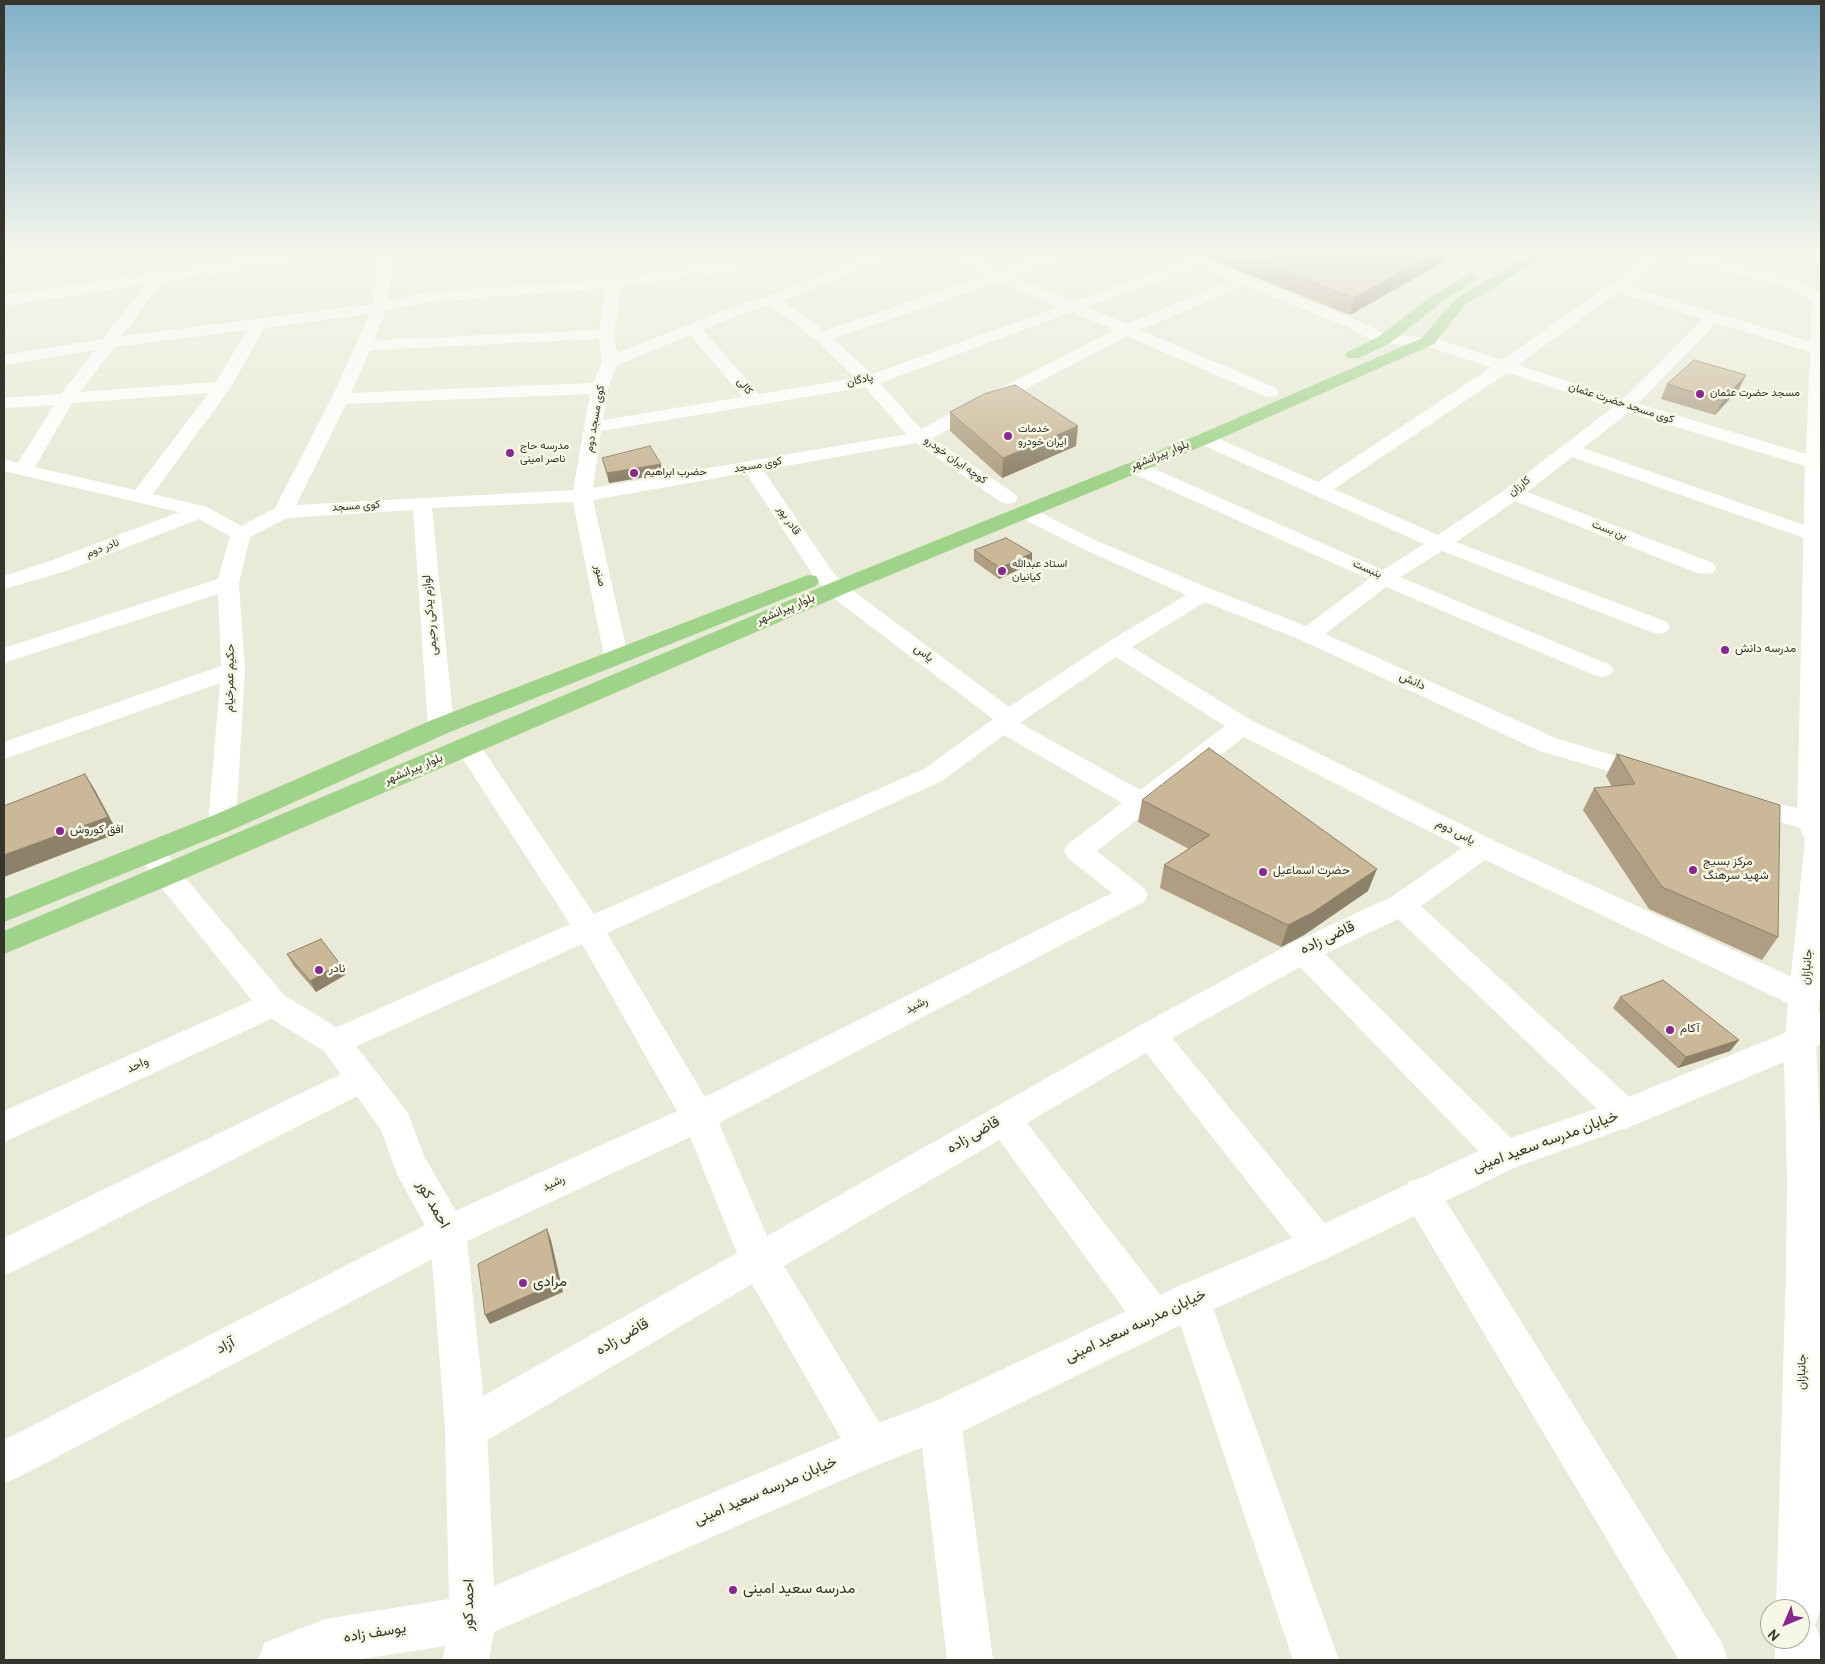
<!DOCTYPE html>
<meta charset="utf-8">
<style>
body{margin:0}
#map{position:relative;width:1825px;height:1664px;overflow:hidden;background:#e9ead7;font-family:Overpass,sans-serif}
canvas{display:block}
.frame{position:absolute;inset:0;border:5px solid #35352e;pointer-events:none}
.north{position:absolute;left:1760px;top:1599px;width:50px;height:50px;box-sizing:border-box;background:#f6f7e4;border:1px solid #a9a99b;border-radius:50%;rotate:225deg;font-size:14px;font-weight:700;line-height:20px;text-align:center;color:#35352e}
.north::after{content:'';display:block;margin:auto;width:18px;height:22px;background:#882790;clip-path:polygon(50% 0,100% 100%,50% 72%,0 100%)}
</style>
<div id="map">
<canvas width="1825" height="1664"></canvas>
<div class="frame"></div>
<div class="north">N</div>
</div>
<script>
const ctx = document.querySelector('canvas').getContext('2d');
ctx.lineJoin = 'round';
const shape = rows => new Path2D(rows.map(r => 'M' + r).join(''));
function paint(path, color) { ctx.fillStyle = color; ctx.fill(path, 'evenodd'); }
function strokePath(path, color, width, dash) { ctx.strokeStyle = color; ctx.lineWidth = width; ctx.lineCap = dash ? 'butt' : 'round'; ctx.setLineDash(dash || []); ctx.stroke(path); }
function label(font, color, halo, rows, align = 'center') {
  ctx.font = font + ' Overpass,Vazirmatn,sans-serif'; ctx.lineWidth = 5; ctx.setLineDash([]); ctx.textBaseline = 'middle'; ctx.strokeStyle = halo; ctx.fillStyle = color; for (const [text, x, y, turn = 0] of rows) {
    ctx.save(); ctx.translate(x, y); ctx.rotate((+turn || 0) * Math.PI / 180); ctx.textAlign = isNaN(turn) ? turn : align; if (halo) ctx.strokeText(text, 0, 0); ctx.fillText(text, 0, 0); ctx.restore();
  }
}
paint(shape([
 [246,250,260,250,259,263,257,266,247,266,245,263,246,250],
 [380,250,394,250,388,301,421,293,614,279,734,262,739,263,741,266,739,269,734,270,621,286,614,334,617,353,733,307,767,297,882,250,900,250,898,253,783,301,824,331,988,275,936,253,934,250,952,250,1001,271,1064,250,1083,250,1081,253,1014,276,1073,302,1194,258,1204,258,1206,261,1204,264,1086,307,1127,324,1239,277,1249,277,1251,280,1249,283,1140,330,1276,388,1279,392,1276,396,1270,397,1264,396,1127,336,932,438,1015,494,1018,498,1015,502,1008,504,1001,502,916,443,763,470,832,571,844,584,1009,707,1108,642,1186,595,1081,548,1017,516,1014,512,1017,508,1024,506,1031,508,1095,540,1211,589,1306,626,1369,579,1127,471,1125,467,1127,463,1134,461,1141,463,1383,570,1424,544,1198,443,1195,439,1198,435,1204,434,1210,435,1318,482,1499,362,1611,284,1651,252,1666,250,1705,250,1703,253,1698,254,1660,259,1627,286,1821,345,1821,353,1811,352,1716,323,1632,410,1583,448,1821,531,1821,539,1814,541,1807,539,1572,457,1527,492,1713,563,1716,568,1713,573,1705,574,1697,573,1515,501,1456,542,1667,622,1670,627,1667,632,1659,634,1651,632,1442,551,1400,577,1610,665,1614,670,1610,675,1602,677,1594,675,1386,587,1325,634,1558,739,1658,768,1662,774,1658,780,1649,783,1540,751,1301,640,1205,602,1132,647,1251,720,1493,840,1816,988,1821,997,1816,1006,1805,1009,1794,1006,1485,860,1421,906,1637,1104,1642,1114,1637,1124,1625,1129,1613,1124,1398,919,1325,954,1517,1144,1523,1155,1517,1166,1505,1171,1493,1166,1300,967,1172,1038,1332,1232,1338,1244,1332,1256,1319,1261,1306,1256,1146,1053,1027,1123,1168,1305,1173,1318,1168,1331,1154,1337,1140,1331,999,1140,784,1266,885,1432,891,1447,885,1462,870,1468,855,1462,752,1284,481,1444,466,1450,451,1444,445,1429,451,1414,737,1253,690,1137,461,1244,19,1477,4,1483,4,1440,435,1220,677,1111,582,944,346,1051,335,1055,324,1051,319,1042,324,1033,570,924,455,747,459,741,468,739,477,741,594,914,924,769,993,719,828,594,813,575,746,473,593,500,628,656,624,661,616,663,608,661,604,656,573,502,432,508,454,726,450,732,441,734,432,732,428,726,413,510,287,518,250,537,239,583,245,670,236,823,232,830,222,832,212,830,208,823,220,683,4,759,4,742,221,666,218,594,4,663,4,648,218,579,230,536,199,519,66,571,4,589,4,576,50,561,179,512,4,471,4,459,18,463,54,405,4,408,4,398,61,394,95,350,4,365,4,355,103,339,153,275,158,274,163,275,165,278,122,336,373,304,380,250],
 [1000,281,1059,307,872,374,833,339,1000,281],
 [606,288,599,330,374,340,386,311,421,303,606,288],
 [1618,292,1703,319,1620,402,1506,489,1438,535,1334,489,1511,370,1618,292],
 [770,305,816,340,856,378,759,394,703,330,743,313,770,305],
 [1072,312,1114,330,921,429,880,383,1072,312],
 [370,314,331,399,275,508,241,526,207,507,153,494,231,387,264,328,370,314],
 [247,330,216,382,80,392,114,347,247,330],
 [690,335,743,397,603,420,608,388,617,365,690,335],
 [599,339,602,362,593,383,351,393,370,350,599,339],
 [865,387,906,434,593,488,601,431,865,387],
 [209,393,135,490,35,467,72,403,209,393],
 [590,394,573,490,296,505,346,404,590,394],
 [1116,657,1225,726,1140,790,1020,723,1116,657],
 [1004,735,1122,803,1068,844,1064,851,1068,858,1112,893,705,1097,607,933,942,781,1004,735],
 [1244,737,1462,848,1391,897,1292,943,1139,1026,767,1236,719,1123,1144,902,1148,895,1144,888,1097,851,1244,737],
 [1745,794,1821,815,1821,828,1811,831,1736,809,1732,803,1736,797,1745,794],
 [273,991,284,995,289,1004,284,1013,4,1142,4,1111,273,991],
 [1821,1012,1821,1043,1811,1050,1800,1054,1789,1050,1784,1041,1789,1032,1810,1016,1821,1012],
 [361,1064,373,1068,378,1078,373,1088,17,1270,4,1275,4,1238,361,1064],
 [1421,1178,1434,1182,1722,1643,1728,1660,1679,1660,1408,1206,1403,1194,1408,1182,1421,1178],
 [1191,1281,1205,1287,1210,1300,1339,1660,1293,1660,1172,1300,1177,1287,1191,1281],
 [940,1399,955,1405,961,1420,993,1660,947,1660,919,1420,925,1405,940,1399]
]), '#fff');
paint(shape([
 [315,250,347,250,340,254,4,306,4,295,315,250],
 [1164,250,1182,250,1357,320,1387,335,1434,338,1632,402,1806,454,1812,302,1798,291,1770,281,1647,254,1640,250,1664,250,1774,274,1808,285,1821,294,1821,980,1816,1041,1821,1147,1821,1610,1815,1625,1821,1639,1821,1660,1775,1660,1775,1639,1800,1639,1800,1609,1776,1609,1786,1270,1787,1179,1784,1062,1637,1124,1516,1167,1332,1256,1205,1313,955,1435,877,1465,494,1632,489,1660,443,1660,445,1646,355,1660,258,1660,264,1643,325,1619,449,1599,445,1429,430,1235,397,1174,381,1130,324,1051,262,1013,157,882,137,852,141,845,151,842,161,845,177,868,284,995,346,1033,408,1113,425,1158,461,1220,466,1232,487,1429,494,1586,855,1432,931,1403,1177,1287,1306,1232,1493,1144,1616,1102,1785,1033,1805,840,1797,822,1805,466,1620,410,1426,346,1378,343,1345,326,1166,253,1164,250]
]), '#fff');
paint(shape([
 [1539,250,1555,250,1465,305,1434,344,1210,443,844,594,177,882,4,954,4,931,828,584,1198,435,1422,338,1455,299,1539,250],
 [1471,273,1476,274,1478,277,1476,280,1443,301,1390,343,1359,358,1347,358,1345,355,1347,352,1378,337,1433,295,1471,273],
 [808,575,816,576,819,581,816,586,450,732,232,830,4,922,4,899,212,816,432,720,808,575]
]), '#9fd389');
paint(shape([
 [1190,250,1464,250,1350,315,1242,272],
 [1667,384,1739,389,1715,415,1661,399],
 [950,412,1076,446,1002,478,950,431],
 [602,458,663,474,609,483],
 [974,550,1032,563,999,579,974,561],
 [1617,754,1778,937,1762,960,1649,909,1583,810,1594,788,1612,787,1606,776],
 [1142,800,1368,891,1304,935,1281,947,1160,888,1164,865,1189,849,1138,822],
 [287,954,340,964,345,975,316,992,293,965],
 [1620,997,1739,1040,1730,1051,1678,1068,1613,1008]
]), '#af9e83');
paint(shape([
 [1440,250,1464,250,1350,315,1354,298],
 [1746,375,1739,389,1715,415,1722,401],
 [1078,426,1076,446,1002,478,1003,458],
 [661,464,663,474,609,483,607,473],
 [1032,553,1032,563,999,579,1000,568],
 [85,774,95,790,118,833,4,877,4,855],
 [1377,869,1368,891,1304,935,1281,947,1288,925],
 [340,964,345,975,316,992,310,981],
 [1739,1040,1730,1051,1678,1068,1686,1057],
 [547,1229,551,1240,563,1292,490,1324,485,1315]
]), '#8e816a');
const building = shape([
 [1231,250,1440,250,1354,298,1231,250],
 [1694,360,1746,375,1722,401,1667,384,1694,360],
 [1015,385,1078,426,1003,458,950,412,984,394,1015,385],
 [650,446,661,464,607,473,602,458,650,446],
 [1006,538,1032,553,1000,568,974,550,1006,538],
 [1209,748,1377,869,1312,913,1288,925,1164,865,1210,835,1142,800,1209,748],
 [1617,754,1780,805,1778,937,1662,887,1594,788,1635,784,1617,754],
 [85,774,108,817,4,855,4,806,85,774],
 [321,939,340,964,310,981,287,954,321,939],
 [1663,980,1739,1040,1686,1057,1620,997,1663,980],
 [547,1229,558,1282,485,1315,478,1264,547,1229]
]);
paint(building, '#cbb898');
strokePath(building, '#8e816a', 1);
const sky = ctx.createLinearGradient(0, 0, 0, 483);
sky.addColorStop(0, '#7fafc8');
sky.addColorStop(0.52, '#f5f6ed');
sky.addColorStop(1, '#f5f6ed00');
ctx.fillStyle = sky;
ctx.fillRect(0, 0, 1825, 483);
for (const [x, y, r, color] of [
 [1700,394,5,"#882790"],
 [1008,436,5,"#882790"],
 [510,453,5,"#882790"],
 [634,473,5,"#882790"],
 [1002,571,5,"#882790"],
 [1725,650,5,"#882790"],
 [60,831,5,"#882790"],
 [1693,870,5,"#882790"],
 [1263,872,5,"#882790"],
 [319,970,5,"#882790"],
 [1670,1030,5,"#882790"],
 [523,1283,5,"#882790"],
 [733,1590,5,"#882790"]
]) { const dot = new Path2D(); dot.arc(x, y, r, 0, 2 * Math.PI); ctx.fillStyle = color; ctx.fill(dot); strokePath(dot, '#f6f7e4', 2); }
label('11px', '#35352e', '#f6f7e4', [
 ["پادگان",860,381,-12],
 ["کالی",744,387,49],
 ["کوی مسجد حضرت عثمان",1621,404,18],
 ["کوی مسجد دوم",596,419,-80],
 ["کوچه ایران خودرو",955,461,35],
 ["کوی مسجد",758,466,-10],
 ["کارزان",1520,487,-38],
 ["کوی مسجد",356,507,-4],
 ["قادر پور",788,521,56],
 ["بن بست",1609,531,21],
 ["نادر دوم",103,549,-21],
 ["بنبست",1367,570,24],
 ["صنور",599,576,78]
]);
label('11px', '#35352e', '#f6f7e4', [
 ["مسجد حضرت عثمان",1710,394],
 ["خدمات",1018,430],
 ["ایران خودرو",1018,443],
 ["مدرسه حاج",520,447],
 ["ناصر امینی",520,460],
 ["حضرب ابراهیم",644,473],
 ["استاد عبدالله",1012,565],
 ["کیانیان",1012,578]
], 'left');
label('12px', '#35352e', '#f6f7e4', [
 ["بلوار پیرانشهر",1160,456,-22],
 ["بلوار پیرانشهر",786,610,-23],
 ["لوازم یدکی رحیمی",431,615,-95],
 ["یاس",923,654,37],
 ["حکیم عمرخیام",231,678,-89],
 ["دانش",1412,682,25],
 ["بلوار پیرانشهر",414,770,-23],
 ["یاس دوم",1455,833,27],
 ["جانبازان",1808,967,-85],
 ["رشید",917,1006,-27],
 ["واحد",138,1066,-24],
 ["رشید",554,1184,-25],
 ["جانبازان",1803,1372,-89]
]);
label('12px', '#35352e', '#f6f7e4', [
 ["مدرسه دانش",1735,650],
 ["افق کوروش",70,831],
 ["مرکز بسیج",1703,863],
 ["شهید سرهنگ",1703,877],
 ["حضرت اسماعیل",1273,872],
 ["نادر",329,970],
 ["آکام",1680,1030]
], 'left');
label('15px', '#35352e', '#f6f7e4', [
 ["قاضی زاده",1328,939,-25],
 ["قاضی زاده",974,1136,-30],
 ["خیابان مدرسه سعید امینی",1546,1143,-20],
 ["احمد کور",432,1205,61],
 ["خیابان مدرسه سعید امینی",1136,1327,-25],
 ["قاضی زاده",623,1338,-30],
 ["آزاد",226,1347,-27],
 ["خیابان مدرسه سعید امینی",766,1492,-23],
 ["احمد کور",470,1605,-89],
 ["یوسف زاده",375,1634,-9]
]);
label('15px', '#35352e', '#f6f7e4', [
 ["مرادی",533,1283],
 ["مدرسه سعید امینی",743,1590]
], 'left');
</script>
